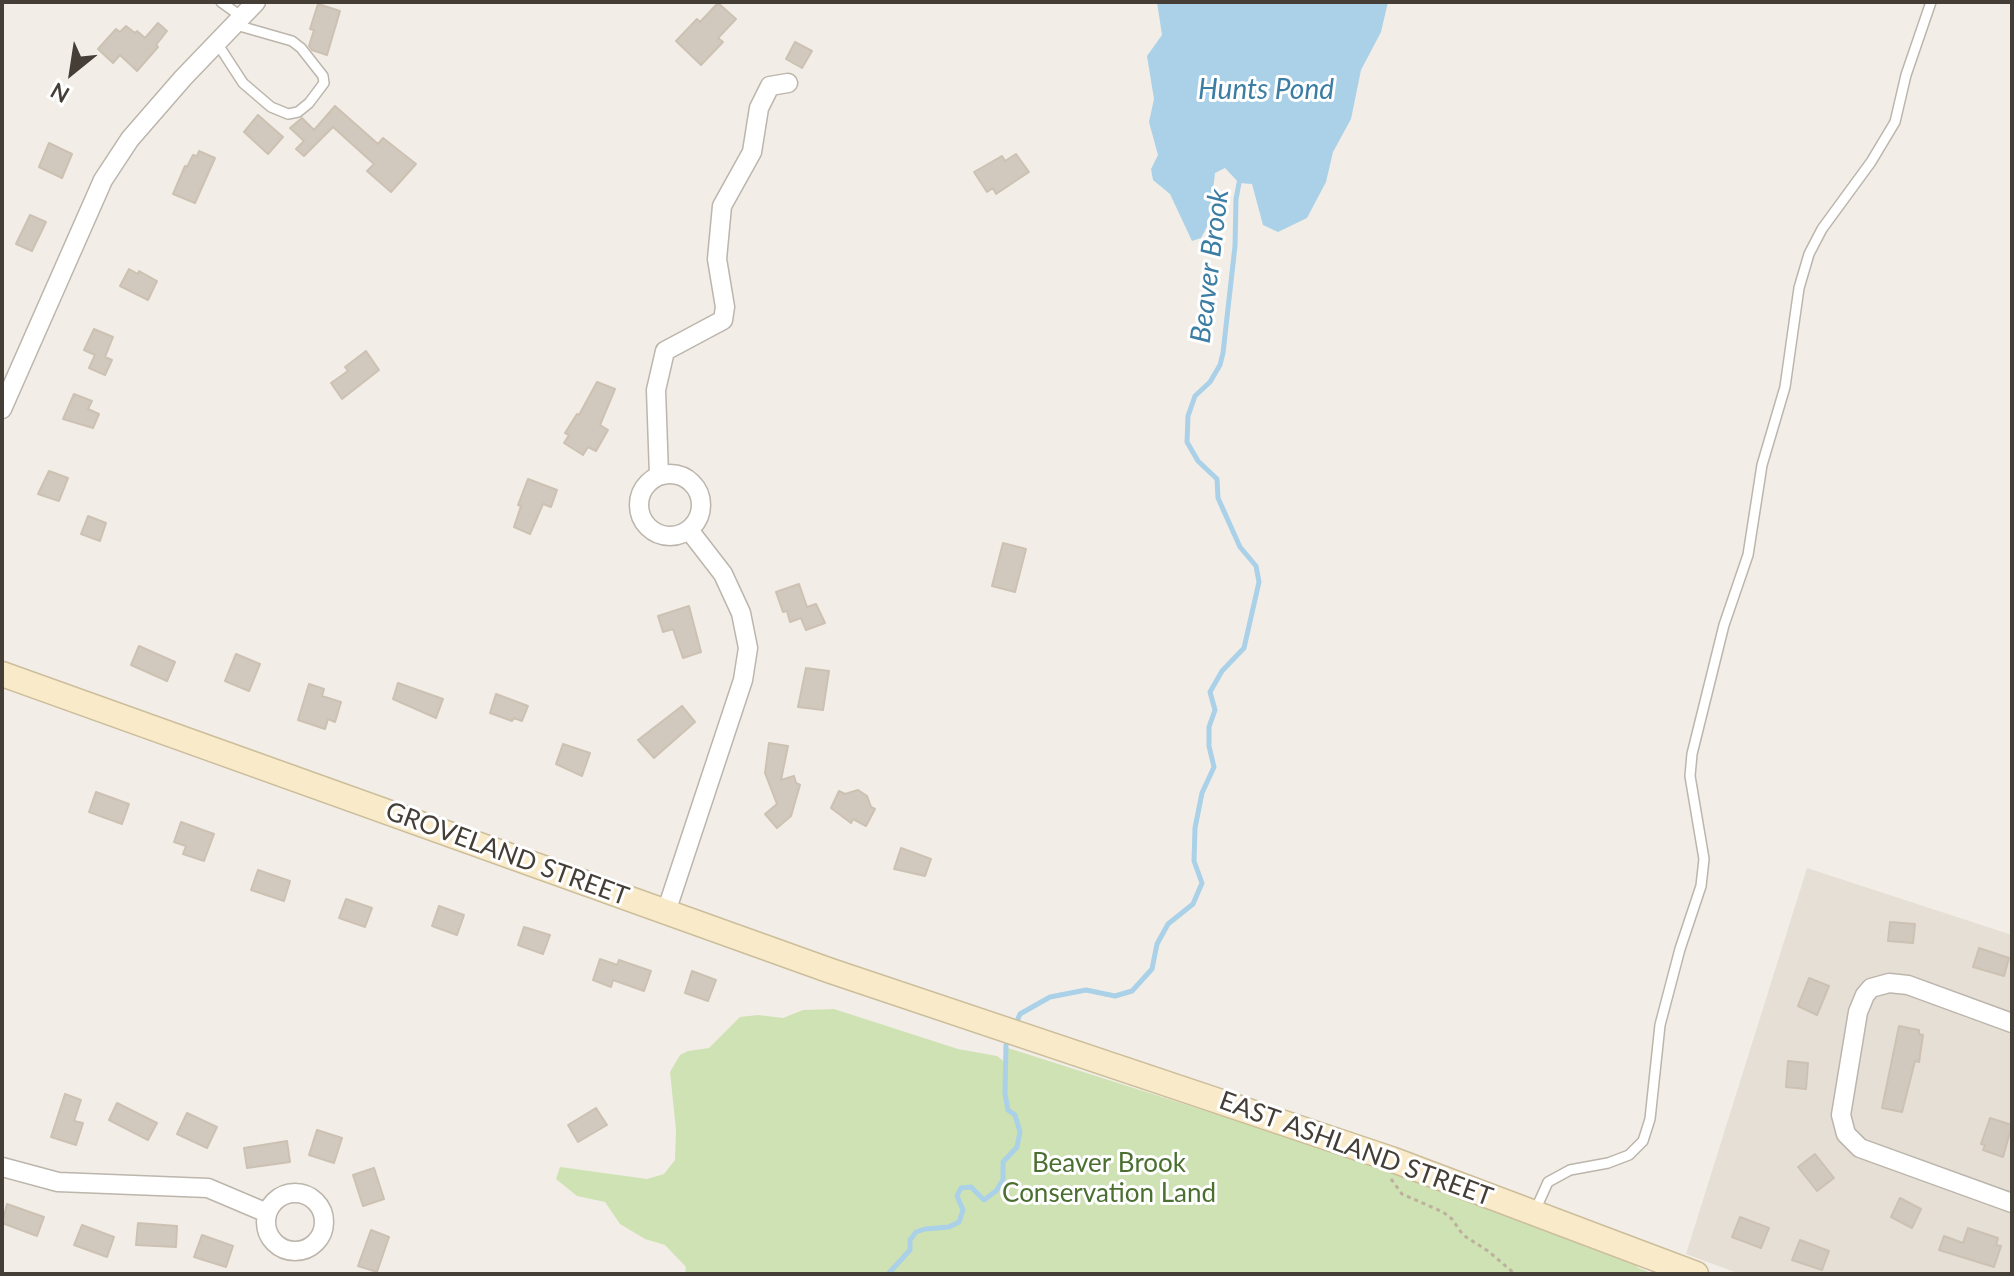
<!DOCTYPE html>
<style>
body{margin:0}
#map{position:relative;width:2014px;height:1276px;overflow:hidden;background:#f2eee7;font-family:Lato,sans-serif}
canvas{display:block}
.frame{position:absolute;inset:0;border:4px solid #443e37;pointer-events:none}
.north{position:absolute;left:32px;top:32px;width:80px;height:80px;-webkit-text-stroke:6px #fff;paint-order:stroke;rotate:210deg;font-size:22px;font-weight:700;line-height:32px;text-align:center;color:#443e37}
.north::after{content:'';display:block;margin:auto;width:28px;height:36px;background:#443e37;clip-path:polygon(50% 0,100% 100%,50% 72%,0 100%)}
</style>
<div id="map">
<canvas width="2014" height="1276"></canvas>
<div class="frame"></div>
<div class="north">N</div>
</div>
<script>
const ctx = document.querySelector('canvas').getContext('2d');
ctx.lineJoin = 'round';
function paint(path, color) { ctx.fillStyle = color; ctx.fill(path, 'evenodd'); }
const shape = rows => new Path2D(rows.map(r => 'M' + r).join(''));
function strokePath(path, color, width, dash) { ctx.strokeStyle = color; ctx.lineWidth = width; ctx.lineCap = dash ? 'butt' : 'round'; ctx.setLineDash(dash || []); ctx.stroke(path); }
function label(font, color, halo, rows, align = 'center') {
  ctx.font = font + ' Lato,sans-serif'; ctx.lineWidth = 6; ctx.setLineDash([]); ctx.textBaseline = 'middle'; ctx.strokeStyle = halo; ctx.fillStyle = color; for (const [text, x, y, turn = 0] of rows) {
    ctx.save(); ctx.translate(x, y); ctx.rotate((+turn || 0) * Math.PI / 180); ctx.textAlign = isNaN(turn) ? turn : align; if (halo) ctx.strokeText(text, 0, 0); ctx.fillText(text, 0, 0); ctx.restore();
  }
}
paint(shape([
 [1807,868,2012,935,2012,1274,1740,1274,1686,1254]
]), '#e5dfd6');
paint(shape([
 [834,1009,958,1049,997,1056,1006,1063,1008,1048,1382,1167,1502,1214,1505,1202,1640,1253,1637,1267,1653,1274,685,1274,686,1267,665,1245,645,1239,620,1224,605,1202,577,1196,556,1179,560,1167,647,1179,664,1174,675,1160,676,1130,670,1072,680,1055,688,1051,709,1048,740,1017,758,1015,783,1018,803,1010]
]), '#cfe2b4');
paint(shape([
 [1157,2,1388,2,1381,32,1361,70,1351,119,1333,152,1326,182,1307,218,1278,232,1263,225,1252,184,1239,183,1225,168,1215,173,1209,223,1201,238,1192,241,1170,194,1153,180,1151,169,1158,155,1149,122,1154,99,1147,56,1162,35]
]), '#aad1e8');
strokePath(shape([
 [1015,1026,1020,1014,1050,997,1086,990,1115,996,1132,991,1152,969,1157,944,1168,924,1193,904,1202,883,1194,861,1195,828,1202,793,1214,767,1209,746,1209,727,1215,710,1210,692,1222,671,1244,648,1259,582,1256,566,1240,547,1218,498,1217,479,1198,461,1187,442,1188,416,1195,396,1210,382,1220,365,1223,353,1235,246,1236,199,1240,178],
 [888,1274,910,1250,910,1240,916,1232,925,1229,949,1227,959,1222,963,1210,957,1196,961,1188,971,1187,984,1200,996,1191,1003,1180,1003,1162,1017,1147,1020,1132,1015,1115,1008,1110,1005,1094,1006,1045,1009,1039]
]), '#aad1e8', 5);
const building = shape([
 [718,3,736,19,718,38,723,42,701,65,676,41,697,19,700,22,718,3],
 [318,4,340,11,327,55,312,50,309,46,314,30,310,29,318,4],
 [158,23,167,31,156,45,158,47,137,71,120,55,113,63,98,49,116,29,120,32,126,26,135,33,137,31,145,38,158,23],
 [795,42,812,51,802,68,786,59,795,42],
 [335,106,378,144,383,138,416,164,391,192,367,171,374,164,333,127,304,156,296,149,304,141,290,128,302,118,314,130,335,106],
 [258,115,283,137,268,154,244,132,258,115],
 [49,143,72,154,62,178,39,167,49,143],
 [199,151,215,158,195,203,173,194,185,166,187,167,193,155,197,156,199,151],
 [1016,154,1029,172,996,194,993,188,987,192,974,172,1002,156,1005,161,1016,154],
 [30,215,46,222,32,251,16,244,30,215],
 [129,269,138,274,139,271,157,281,148,300,120,286,129,269],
 [94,329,113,337,105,357,112,360,105,375,89,368,95,355,84,350,94,329],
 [366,351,379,370,342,399,331,383,348,371,345,367,366,351],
 [597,382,615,389,600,425,608,430,596,451,588,447,583,455,564,443,569,435,565,433,577,414,579,415,597,382],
 [74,394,92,401,88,409,99,414,93,428,63,419,74,394],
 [49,471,68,478,59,501,38,494,49,471],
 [528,479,557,490,551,507,543,504,530,534,514,527,521,506,518,505,528,479],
 [88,516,106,523,100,541,81,534,88,516],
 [1003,543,1026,549,1015,592,992,586,1003,543],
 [799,584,807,607,816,604,825,623,806,630,801,618,790,622,787,611,783,612,776,592,799,584],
 [689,606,701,652,683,658,673,629,663,632,658,616,689,606],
 [139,646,175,662,167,681,131,665,139,646],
 [236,654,260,664,249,691,225,681,236,654],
 [806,668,829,671,823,710,798,707,806,668],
 [398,683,443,699,436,718,393,699,398,683],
 [309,684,324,689,322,696,341,702,335,722,328,719,325,729,298,720,309,684],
 [496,694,528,706,522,721,514,718,512,721,490,713,496,694],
 [682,706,695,722,654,758,638,740,682,706],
 [769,743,788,746,781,780,794,776,796,783,800,785,791,816,777,828,765,814,777,804,765,773,769,743],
 [563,744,590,753,582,776,556,764,563,744],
 [858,790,867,796,871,807,875,809,866,826,853,819,851,823,831,808,839,791,845,794,858,790],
 [96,792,129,804,122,824,89,812,96,792],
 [181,822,214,834,204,861,183,854,186,846,174,842,181,822],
 [901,848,931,859,925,876,894,869,901,848],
 [258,870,290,881,284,901,251,890,258,870],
 [346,899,372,908,365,927,339,918,346,899],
 [439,906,464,915,457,935,432,926,439,906],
 [1890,922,1915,924,1913,943,1888,941,1890,922],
 [524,927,550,935,543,954,518,945,524,927],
 [1979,948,2009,958,2004,976,1973,967,1979,948],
 [600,959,617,965,619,960,651,971,644,991,613,980,611,987,593,980,600,959],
 [692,971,716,980,708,1001,685,993,692,971],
 [1809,978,1829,986,1817,1015,1798,1006,1809,978],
 [1899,1026,1919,1030,1919,1034,1923,1035,1919,1062,1915,1061,1902,1112,1882,1108,1899,1026],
 [1788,1061,1808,1063,1806,1089,1786,1087,1788,1061],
 [65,1094,81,1100,74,1121,83,1123,76,1145,51,1137,65,1094],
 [117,1103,157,1123,148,1140,109,1120,117,1103],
 [596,1108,607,1125,578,1142,568,1125,596,1108],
 [187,1113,217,1127,207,1148,177,1134,187,1113],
 [1990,1118,2012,1125,2003,1157,1983,1150,1985,1145,1981,1144,1990,1118],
 [317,1130,342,1138,334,1163,309,1155,317,1130],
 [287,1141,290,1162,247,1168,244,1148,287,1141],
 [1815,1154,1834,1178,1817,1191,1798,1167,1815,1154],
 [374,1168,384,1199,363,1206,353,1175,374,1168],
 [1900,1198,1921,1209,1912,1228,1891,1217,1900,1198],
 [7,1204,44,1217,37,1236,2,1223,7,1204],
 [1740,1217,1769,1228,1761,1248,1732,1237,1740,1217],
 [138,1223,177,1226,176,1247,136,1245,138,1223],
 [82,1225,114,1237,107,1257,74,1245,82,1225],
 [1968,1228,1998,1238,1996,1245,2001,1246,1994,1267,1939,1250,1944,1236,1963,1243,1968,1228],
 [371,1230,389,1237,377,1272,358,1266,371,1230],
 [202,1235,233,1246,226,1267,194,1257,202,1235],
 [1800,1240,1829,1251,1822,1270,1792,1260,1800,1240]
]);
paint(building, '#d2c9be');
strokePath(building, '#ccc1b2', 2);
const lane = shape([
 [221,2,242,17],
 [217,43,243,83,271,107,288,114,298,112,309,103,324,83,323,76,301,48,292,41,236,25],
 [1534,1213,1548,1182,1570,1170,1608,1163,1629,1155,1643,1141,1650,1119,1660,1025,1680,949,1701,886,1704,859,1690,776,1692,754,1724,625,1748,555,1762,465,1785,387,1799,288,1809,254,1822,229,1871,162,1895,122,1906,75,1931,2]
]);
const street = shape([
 [2,409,103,180,130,139,183,78,256,2],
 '639 505a31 31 0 1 1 62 0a31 31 0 1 1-62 0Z',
 [659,475,656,390,665,351,723,320,725,307,717,259,722,206,752,152,759,108,770,86,788,83],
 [666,912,743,680,748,648,741,613,723,574,689,530],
 [2012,1023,1908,985,1889,983,1871,988,1865,995,1858,1012,1841,1115,1846,1134,1860,1148,2012,1203],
 [2,1167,58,1182,208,1188,267,1213],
 '266 1222a29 29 0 1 1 58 0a29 29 0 1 1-58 0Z'
]);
const secondary = shape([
 [2,674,831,971,1391,1159,1696,1274]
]);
strokePath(lane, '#bcb5ab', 12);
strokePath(street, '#bcb5ab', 21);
strokePath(secondary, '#ccbd9b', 27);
strokePath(shape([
 [1391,1179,1402,1194,1443,1212,1452,1219,1463,1235,1488,1251,1515,1274]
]), '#bcb09e', 3, [4, 4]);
strokePath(lane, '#fff', 9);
strokePath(street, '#fff', 18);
strokePath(secondary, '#f9ebca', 24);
label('26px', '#443e37', '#fff', [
 ["GROVELAND STREET",507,854,20],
 ["EAST ASHLAND STREET",1356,1149,20]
]);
label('26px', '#4b6f30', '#fff', [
 ["Beaver Brook",1109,1164],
 ["Conservation Land",1109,1194]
]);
label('italic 28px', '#3c7da4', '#fff', [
 ["Hunts Pond",1266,90],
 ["Beaver Brook",1210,266,-83]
]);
</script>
